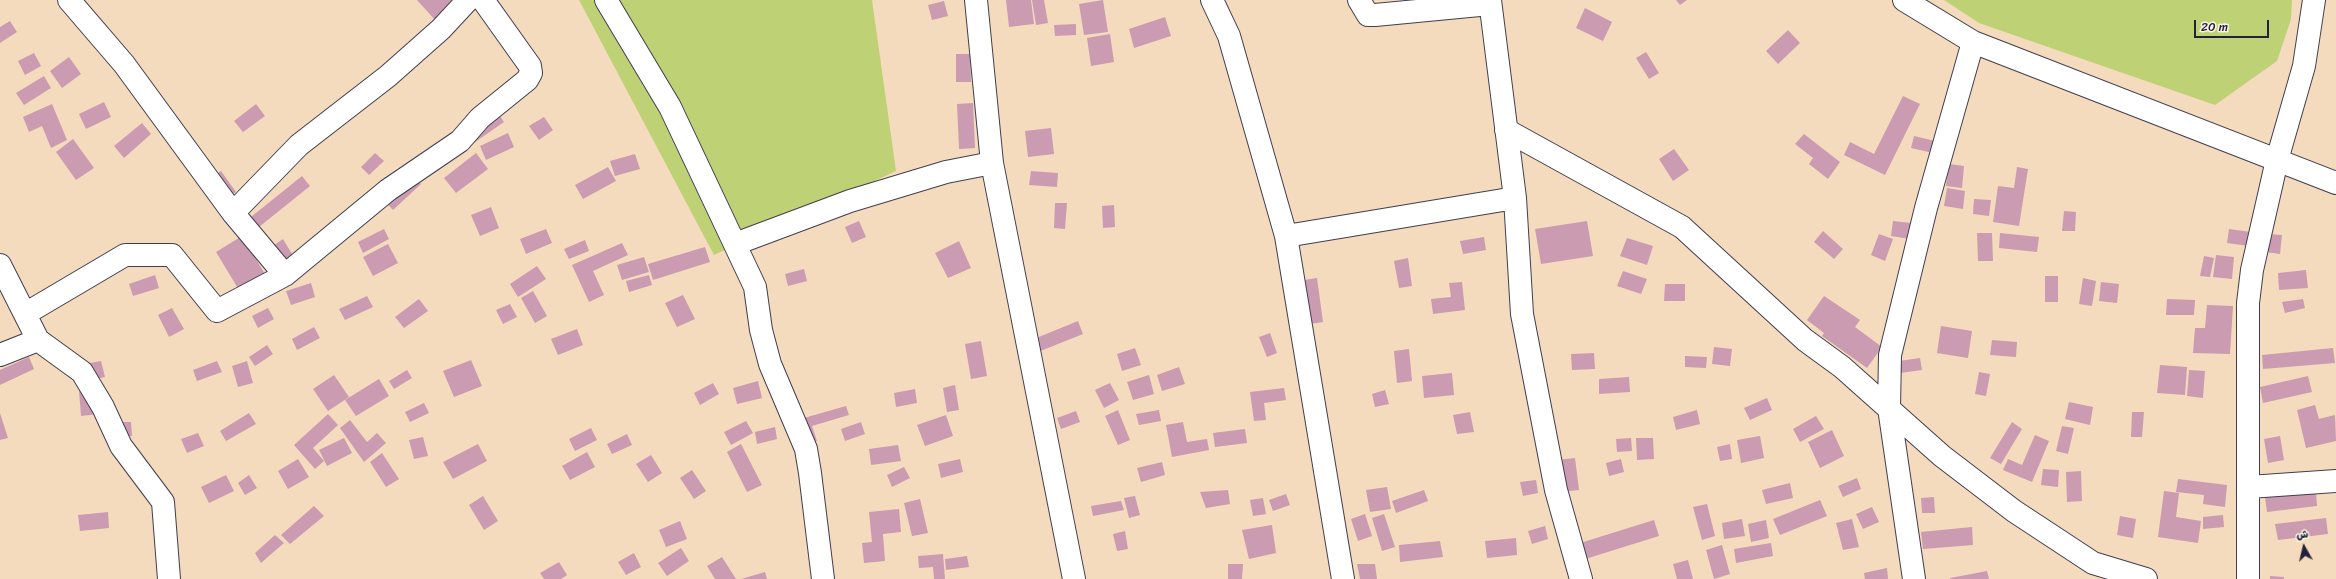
<!DOCTYPE html>
<meta charset="utf-8">
<style>
body{margin:0}
#map{position:relative;width:2336px;height:579px;overflow:hidden;background:#f4dbbd;font-family:Sriracha,"Playpen Sans Arabic",sans-serif}
canvas{display:block}
.north{position:absolute;left:2284px;top:527px;width:40px;height:40px;-webkit-text-stroke:3px #fcf5e5;paint-order:stroke;rotate:352deg;font-size:11px;font-weight:700;line-height:16px;text-align:center;color:#22223b}
.north::after{content:'';display:block;margin:auto;width:14px;height:18px;background:#22223b;clip-path:polygon(50% 0,100% 100%,50% 72%,0 100%)}
.scale{position:absolute;left:2194px;top:20px;width:75px;height:18px;box-sizing:border-box;border:2px solid #22223b;border-top:0;padding-left:5px;font-size:12px;line-height:14px;white-space:nowrap;color:#22223b;-webkit-text-stroke:3px #fcf5e5;paint-order:stroke}
</style>
<div id="map">
<canvas width="2336" height="579"></canvas>
<div class="north">ش</div>
<div class="scale">20 m</div>
</div>
<script>
const ctx = document.querySelector('canvas').getContext('2d');
ctx.lineJoin = 'round';
function paint(path, color) { ctx.fillStyle = color; ctx.fill(path, 'evenodd'); }
const shape = rows => new Path2D(rows.map(r => 'M' + r).join(''));
function strokePath(path, color, width, dash) { ctx.strokeStyle = color; ctx.lineWidth = width; ctx.lineCap = dash ? 'butt' : 'round'; ctx.setLineDash(dash || []); ctx.stroke(path); }
paint(shape([
 [579,0,872,0,896,171,714,255],
 [1944,0,2292,0,2291,19,2277,61,2215,105,1979,23]
]), '#bed174');
paint(shape([
 [417,0,459,0,436,21],
 [1006,0,1031,0,1034,24,1009,27],
 [1032,0,1044,0,1048,23,1036,25],
 [1103,0,1108,32,1084,35,1079,4],
 [1676,0,1687,0,1680,5],
 [944,1,948,16,932,20,928,5],
 [1585,8,1612,22,1603,41,1576,28],
 [1165,17,1171,36,1134,48,1129,29],
 [10,21,17,32,0,43,0,27],
 [1076,24,1076,35,1055,36,1054,25],
 [1788,30,1800,43,1778,64,1766,51],
 [1110,34,1114,62,1091,66,1087,38],
 [1646,52,1659,73,1649,79,1636,58],
 [34,53,41,66,25,75,18,61],
 [956,54,970,54,971,82,956,82],
 [69,57,81,74,62,88,50,71],
 [44,76,51,88,24,105,16,93],
 [1903,96,1920,104,1885,175,1844,155,1850,142,1874,154],
 [104,102,111,117,86,129,79,114],
 [973,103,975,148,959,149,957,104],
 [52,104,67,140,51,148,42,126,29,132,23,117],
 [256,104,265,116,243,132,234,121],
 [495,109,504,122,468,147],
 [544,117,553,130,539,140,529,126],
 [142,123,151,134,124,158,114,146],
 [1051,128,1054,154,1028,157,1025,131],
 [508,133,514,147,486,160,480,146],
 [1804,134,1840,162,1828,179,1809,164,1813,158,1795,144],
 [1914,136,1935,141,1933,153,1911,148],
 [73,139,94,168,76,180,56,152],
 [1674,149,1689,170,1673,181,1659,159],
 [375,153,384,161,369,175,361,167],
 [476,153,488,169,456,193,444,178],
 [635,154,640,169,615,176,610,161],
 [1949,164,1964,166,1962,188,1946,186],
 [608,167,616,181,583,199,575,185],
 [2017,167,2028,169,2019,226,1993,222,1998,186,2014,188],
 [221,171,236,192,222,201,207,180],
 [1031,171,1058,173,1057,187,1029,185],
 [410,172,421,184,393,210,382,198],
 [302,176,310,186,254,231,246,221],
 [1947,188,1965,191,1963,209,1944,206],
 [1974,199,1991,200,1989,216,1973,214],
 [1055,203,1067,203,1065,229,1054,228],
 [1114,205,1115,227,1103,228,1102,206],
 [491,207,499,228,480,236,471,215],
 [2064,211,2076,212,2075,231,2062,231],
 [859,221,866,237,852,243,845,227],
 [1587,221,1593,256,1541,264,1535,229],
 [1893,221,1912,223,1910,239,1891,236],
 [384,229,389,239,363,253,358,242],
 [546,229,552,243,526,254,520,239],
 [2229,229,2251,232,2249,246,2227,243],
 [1823,231,1843,249,1834,259,1814,242],
 [1977,233,1992,233,1993,261,1978,261],
 [2000,233,2039,237,2037,252,1999,248],
 [1879,234,1893,239,1885,261,1871,255],
 [2268,234,2282,235,2280,254,2266,252],
 [242,236,268,279,242,295,216,252],
 [1484,237,1486,250,1463,254,1460,241],
 [1627,238,1653,246,1647,265,1620,256],
 [283,239,295,259,280,269,267,250],
 [585,240,589,251,569,259,564,249],
 [959,241,971,268,948,278,935,253],
 [622,243,628,255,593,271,604,295,589,302,572,265],
 [388,244,398,263,373,276,363,257],
 [705,247,710,262,653,280,648,264],
 [2216,255,2234,257,2232,279,2213,277],
 [2204,256,2214,258,2210,277,2200,276],
 [644,257,649,272,622,280,617,265],
 [1408,258,1412,286,1399,288,1394,261],
 [537,266,546,279,518,297,510,284],
 [804,269,807,281,788,286,785,274],
 [2306,270,2308,288,2279,290,2278,273],
 [1623,271,1647,279,1641,294,1617,286],
 [155,275,159,288,133,296,129,284],
 [649,275,652,285,629,292,626,281],
 [2045,276,2058,276,2058,302,2045,302],
 [1317,278,1323,322,1296,326,1291,282],
 [2083,278,2096,281,2092,306,2079,304],
 [1462,282,1465,310,1433,314,1431,299,1451,297,1449,283],
 [2101,282,2119,284,2117,303,2099,301],
 [311,283,315,297,291,305,286,291],
 [1665,284,1685,284,1685,301,1664,301],
 [533,291,547,316,535,323,521,298],
 [683,295,695,319,677,327,665,303],
 [367,296,373,307,345,320,339,309],
 [1824,296,1860,320,1855,327,1882,347,1867,368,1822,336,1824,333,1807,320],
 [419,299,428,311,404,328,395,317],
 [2167,299,2195,300,2194,315,2166,315],
 [2303,299,2305,308,2285,313,2282,302],
 [510,304,517,317,503,324,496,310],
 [2207,305,2233,306,2230,354,2193,353,2195,328,2205,328],
 [172,308,184,329,169,337,158,315],
 [268,308,274,319,258,328,252,316],
 [1078,321,1083,334,1038,352,1034,339],
 [1941,326,1972,331,1968,358,1937,353],
 [314,327,320,338,297,350,292,339],
 [577,329,583,345,558,355,551,339],
 [1270,333,1277,353,1267,357,1259,337],
 [1992,340,2017,342,2016,357,1990,355],
 [981,341,987,376,971,379,965,344],
 [267,345,273,354,255,366,249,357],
 [1714,347,1732,349,1730,366,1712,364],
 [1135,348,1141,365,1122,371,1117,354],
 [2333,348,2335,363,2263,369,2262,355],
 [1409,349,1412,381,1397,383,1394,351],
 [1594,353,1595,369,1572,370,1571,354],
 [1685,356,1707,357,1706,368,1685,367],
 [29,357,34,369,0,385,0,370],
 [1920,358,1922,370,1900,373,1899,361],
 [471,360,482,386,454,397,443,371],
 [101,361,105,377,78,383,74,366],
 [217,361,222,372,197,381,193,370],
 [247,361,253,383,238,387,232,366],
 [2160,365,2187,367,2185,395,2157,393],
 [1179,367,1185,384,1162,391,1157,375],
 [407,370,412,378,394,389,389,381],
 [2189,370,2205,371,2203,398,2187,396],
 [1979,372,1990,374,1986,396,1975,394],
 [1452,373,1454,395,1424,398,1422,376],
 [334,375,349,397,328,411,313,389],
 [1149,375,1154,394,1133,400,1127,382],
 [2308,376,2312,392,2263,403,2260,387],
 [1629,377,1630,392,1599,394,1599,379],
 [379,379,389,396,356,416,345,400],
 [758,381,762,398,737,404,733,388],
 [713,383,719,394,700,405,694,393],
 [1110,383,1119,400,1104,408,1095,390],
 [955,385,959,410,947,412,943,388],
 [1284,388,1286,400,1264,403,1266,420,1254,421,1250,392],
 [106,389,108,413,81,416,79,391],
 [915,389,917,403,896,407,894,393],
 [1385,390,1389,404,1375,407,1372,394],
 [1767,398,1772,410,1750,420,1744,408],
 [2069,402,2093,407,2090,425,2065,419],
 [424,403,429,413,410,422,405,412],
 [2315,405,2319,419,2335,415,2336,441,2306,448,2297,410],
 [846,406,849,415,812,426,817,441,811,442,804,418],
 [1118,410,1130,440,1118,445,1105,416],
 [1159,410,1161,421,1139,425,1136,414],
 [1697,410,1700,424,1676,430,1673,417],
 [1076,411,1080,422,1061,429,1057,418],
 [1470,412,1474,432,1457,434,1453,415],
 [2132,412,2144,412,2142,437,2131,437],
 [0,413,8,438,0,440],
 [249,413,256,424,226,441,220,431],
 [328,414,338,425,313,448,324,461,315,469,294,445],
 [946,415,953,436,925,446,917,425],
 [1816,416,1824,429,1800,442,1793,429],
 [350,420,367,442,377,433,386,443,364,462,340,428],
 [746,421,753,433,731,445,724,432],
 [115,422,131,422,132,436,115,436],
 [861,422,865,434,845,441,841,429],
 [1183,422,1187,442,1207,439,1209,450,1172,457,1166,425],
 [2012,422,2022,429,2001,464,1990,458],
 [2062,426,2074,428,2068,454,2056,451],
 [775,427,777,439,757,444,755,432],
 [591,428,597,440,575,451,569,439],
 [1245,429,1247,443,1215,447,1213,433],
 [1832,430,1844,456,1820,468,1808,442],
 [198,433,204,446,187,453,181,439],
 [627,434,632,445,612,454,607,444],
 [2035,435,2049,441,2032,482,2003,470,2008,459,2022,465],
 [1760,436,1764,458,1741,463,1737,440],
 [2280,436,2284,460,2268,463,2264,439],
 [423,437,428,456,414,459,409,440],
 [344,438,352,453,327,466,319,450],
 [1631,438,1632,451,1617,452,1616,439],
 [1636,438,1653,438,1654,459,1637,460],
 [478,444,487,461,453,479,443,462],
 [741,444,762,485,747,492,727,452],
 [1730,444,1732,459,1720,461,1717,447],
 [898,445,901,461,871,465,869,449],
 [587,452,595,467,570,480,562,466],
 [382,453,399,479,386,487,370,462],
 [651,455,662,473,648,482,636,464],
 [1575,458,1579,490,1559,492,1556,460],
 [298,459,309,477,288,489,278,471],
 [960,459,963,472,941,478,938,464],
 [1621,459,1624,472,1609,476,1606,463],
 [1162,462,1165,475,1141,482,1137,468],
 [904,467,910,478,892,487,887,475],
 [2043,469,2059,470,2058,487,2041,485],
 [692,470,706,491,694,499,680,478],
 [2081,471,2082,501,2067,502,2066,472],
 [226,475,234,491,209,503,201,487],
 [249,475,257,488,245,495,238,483],
 [1857,478,1861,489,1843,497,1838,486],
 [2178,479,2227,485,2225,507,2203,504,2204,495,2176,492],
 [1536,480,1538,493,1523,496,1520,482],
 [1790,483,1793,498,1766,504,1762,490],
 [1387,487,1391,509,1370,512,1366,490],
 [1228,490,1230,504,1206,508,1200,492],
 [1424,490,1428,501,1396,513,1392,501],
 [2164,491,2179,493,2176,517,2201,521,2198,543,2158,537],
 [2316,491,2317,506,2267,512,2265,497],
 [1286,494,1290,505,1273,511,1269,500],
 [483,496,498,521,484,530,469,505],
 [1135,496,1140,515,1129,518,1124,498],
 [1934,497,1935,513,1922,513,1921,498],
 [1263,498,1266,514,1253,516,1250,500],
 [920,499,928,533,912,536,904,503],
 [1820,500,1827,516,1780,535,1773,519],
 [1121,501,1124,510,1093,516,1091,506],
 [1707,504,1715,536,1702,540,1693,507],
 [314,506,324,516,290,544,281,535],
 [1872,507,1879,522,1863,529,1856,514],
 [899,509,901,532,883,534,885,561,864,563,862,543,872,542,869,512],
 [108,512,109,528,80,531,78,515],
 [1365,514,1372,536,1358,541,1351,519],
 [1384,514,1395,547,1382,551,1372,518],
 [2223,515,2224,527,2203,529,2203,517],
 [2120,516,2136,519,2133,538,2117,535],
 [2326,518,2328,534,2278,540,2275,524],
 [1742,519,1745,536,1724,539,1722,523],
 [1852,519,1859,547,1843,550,1836,523],
 [1654,520,1659,536,1582,560,1577,544],
 [1766,520,1769,538,1751,542,1748,524],
 [680,521,687,539,666,547,659,530],
 [1272,525,1276,553,1249,559,1242,530],
 [1545,526,1548,539,1532,544,1528,531],
 [1972,527,1973,545,1923,549,1921,532],
 [1125,531,1128,549,1117,551,1113,534],
 [275,535,284,543,261,563,255,553],
 [1516,538,1517,555,1487,558,1485,541],
 [1440,541,1443,557,1400,562,1399,545],
 [1771,543,1773,556,1736,563,1734,549],
 [1722,545,1730,574,1714,579,1706,550],
 [681,548,689,561,667,576,658,563],
 [634,553,641,567,626,575,618,562],
 [943,554,945,579,934,579,933,567,919,568,918,556],
 [967,556,969,567,946,570,945,559],
 [722,557,736,579,715,579,707,566],
 [1688,560,1693,579,1677,579,1673,564],
 [559,562,567,575,561,579,544,579,540,573],
 [1228,564,1243,564,1242,579,1228,579],
 [1357,564,1375,564,1377,579,1360,579],
 [1887,568,1888,579,1865,579,1864,573],
 [1987,571,1989,579,1950,579,1950,578],
 [765,572,767,579,741,579],
 [2270,576,2284,577,2284,579,2270,579]
]), '#cb9bb1');
const minor = shape([
 [69,0,124,64,233,213,285,275],
 [606,0,670,107,755,287,761,330,770,364,806,449,810,473,823,579],
 [976,0,992,163,1074,579],
 [1212,0,1229,36,1286,236,1343,579],
 [1359,0,1368,15,1375,15,1490,4],
 [1490,0,1515,198,1522,314,1556,490,1581,579],
 [1904,0,1973,42,2336,183],
 [1506,130,1682,227,1805,340,1842,367,1942,456,2014,511,2093,563,2146,579],
 [233,213,299,145,388,76,441,29,468,0],
 [1286,236,1515,198],
 [735,244,850,201,946,172,992,163],
 [0,265,38,340,82,372,103,407,121,446,163,502,169,579],
 [25,314,125,255,172,255,217,311,285,275,388,190,460,141,480,118,527,80,531,73,530,66,483,0],
 [0,355,38,340],
 [2249,487,2336,481],
 [1914,579,1889,408,1890,355,1926,208,1973,42],
 [2248,579,2248,303,2252,270,2277,160,2304,66,2314,0]
]);
strokePath(minor, '#423e4e', 24);
strokePath(minor, '#fff', 22);
</script>
